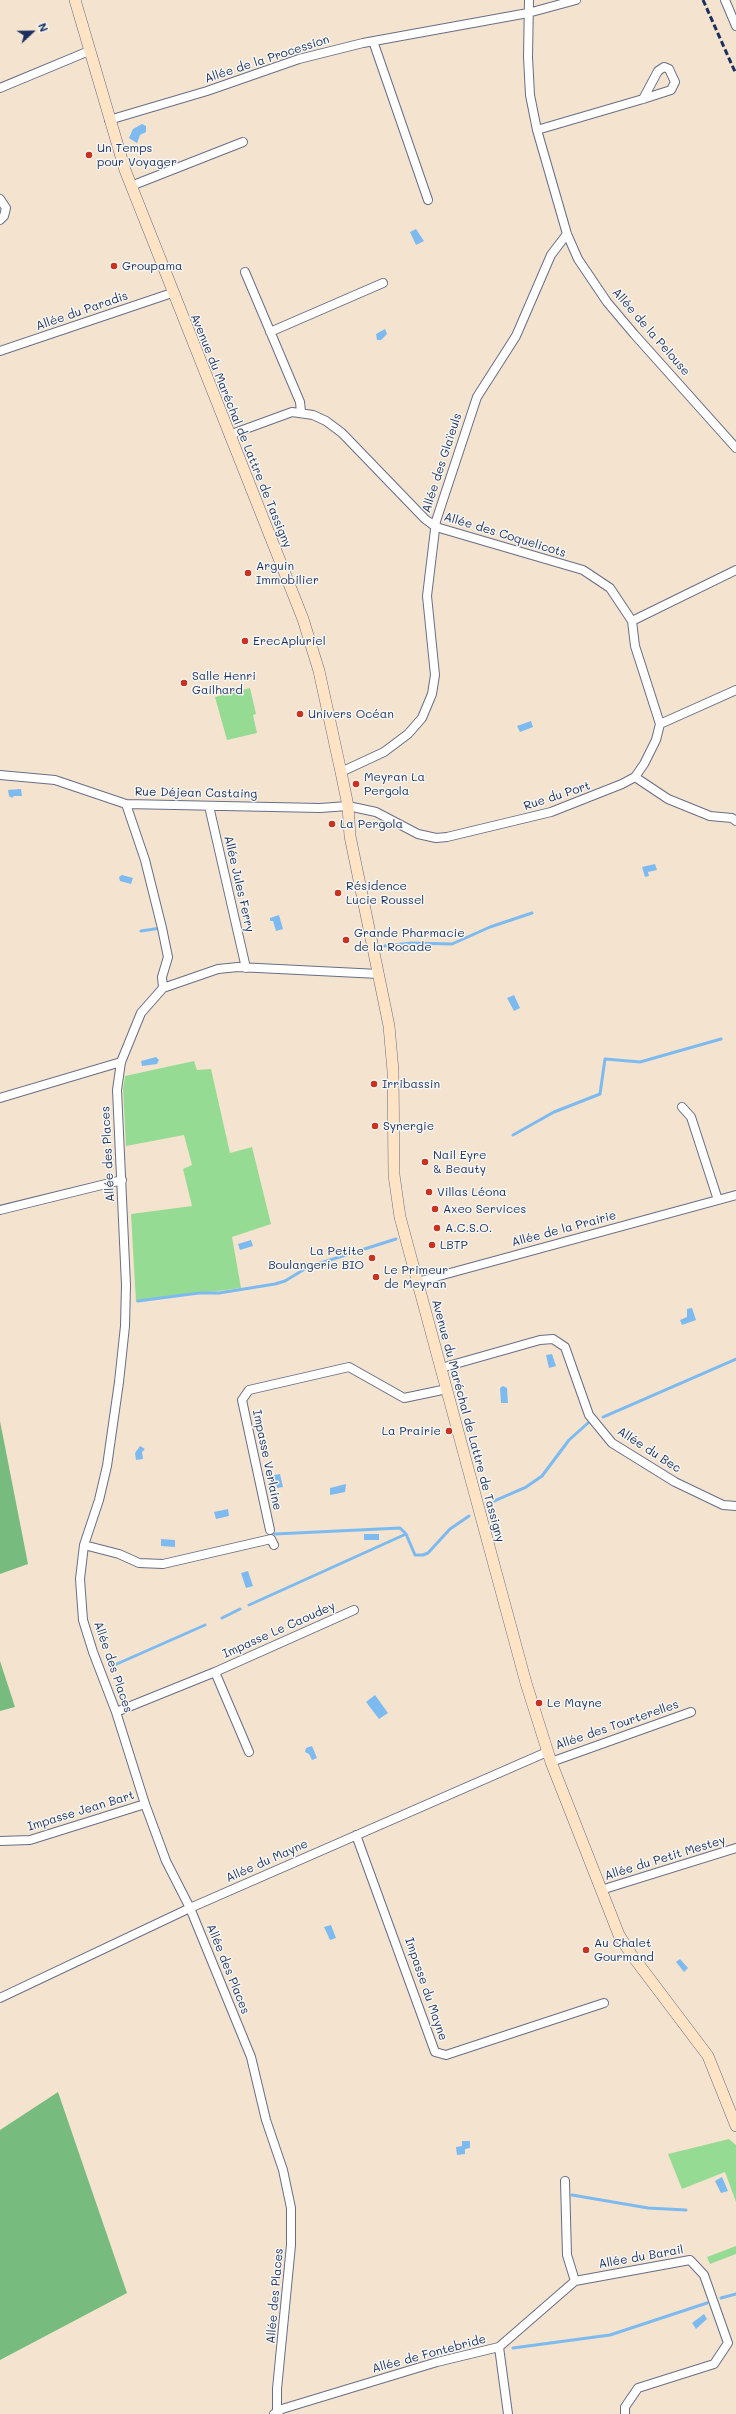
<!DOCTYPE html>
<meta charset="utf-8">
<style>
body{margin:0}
#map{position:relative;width:736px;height:2414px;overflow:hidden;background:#f4e4cf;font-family:Mali,sans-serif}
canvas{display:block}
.north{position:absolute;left:12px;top:12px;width:40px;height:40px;-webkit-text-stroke:3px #f6f6f2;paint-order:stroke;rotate:68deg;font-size:11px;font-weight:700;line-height:16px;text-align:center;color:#1b2f5e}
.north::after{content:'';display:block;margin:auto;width:14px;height:18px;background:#1b2f5e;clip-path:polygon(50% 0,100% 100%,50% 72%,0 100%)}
</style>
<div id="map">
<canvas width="736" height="2414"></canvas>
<div class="north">N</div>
</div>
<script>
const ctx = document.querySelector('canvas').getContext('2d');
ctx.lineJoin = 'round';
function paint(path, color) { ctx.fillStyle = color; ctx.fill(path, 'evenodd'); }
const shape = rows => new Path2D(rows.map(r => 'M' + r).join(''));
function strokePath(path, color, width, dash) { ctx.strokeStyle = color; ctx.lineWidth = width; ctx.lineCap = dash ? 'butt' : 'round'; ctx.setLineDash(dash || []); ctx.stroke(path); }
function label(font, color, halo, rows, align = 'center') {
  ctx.font = font + ' Mali,sans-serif'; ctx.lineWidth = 3; ctx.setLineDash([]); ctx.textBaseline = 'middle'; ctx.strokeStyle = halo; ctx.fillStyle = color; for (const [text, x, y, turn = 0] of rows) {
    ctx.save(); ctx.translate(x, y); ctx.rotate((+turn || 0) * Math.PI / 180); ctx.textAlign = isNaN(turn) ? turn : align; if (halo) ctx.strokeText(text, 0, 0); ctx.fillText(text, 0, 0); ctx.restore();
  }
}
paint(shape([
 [250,688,256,714,253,715,257,733,227,740,215,697],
 [194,1061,197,1070,211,1069,230,1153,252,1147,271,1224,232,1237,241,1288,136,1302,131,1214,192,1206,183,1169,192,1165,184,1135,126,1146,123,1089,125,1076],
 [729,2139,736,2145,736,2202,725,2172,682,2189,668,2154],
 [736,2246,736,2254,710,2264,707,2257]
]), '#96db94');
paint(shape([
 [0,1421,28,1564,0,1574],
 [0,1661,15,1707,0,1711],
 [58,2092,127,2293,0,2360,0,2130]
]), '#78bb7e');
paint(shape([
 [142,124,146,126,146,132,140,135,137,143,129,138,133,129],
 [416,229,424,241,416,245,410,232],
 [385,329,387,334,381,340,377,340,376,334],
 [531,721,533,727,520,732,517,726],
 [21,789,22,796,14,796,12,798,9,796,8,790],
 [655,864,657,870,648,872,649,876,645,877,642,867],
 [122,875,133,878,131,884,120,881,119,877],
 [279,915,283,929,276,931,273,921,270,921,270,918],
 [514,995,520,1008,514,1011,507,998],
 [156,1057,159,1060,157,1064,142,1066,141,1061],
 [251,1240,253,1246,240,1250,238,1244],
 [692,1308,696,1320,682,1325,680,1320,687,1317,687,1309],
 [552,1354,556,1366,549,1368,546,1355],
 [503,1386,507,1388,508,1403,501,1403,500,1388],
 [140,1446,145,1449,142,1452,143,1459,136,1460,135,1453],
 [280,1474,283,1487,277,1488,274,1475],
 [346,1484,345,1492,330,1495,330,1488],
 [228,1509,229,1516,216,1519,214,1512],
 [364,1534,379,1534,379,1540,364,1540],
 [161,1539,175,1540,175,1547,161,1546],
 [248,1571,253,1586,246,1588,241,1573],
 [375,1695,388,1713,379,1719,366,1702],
 [312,1746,317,1758,312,1760,309,1754,305,1752,306,1748],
 [331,1925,336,1938,330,1940,324,1927],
 [680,1959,688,1968,684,1972,676,1962],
 [462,2141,470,2141,470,2148,465,2149,465,2154,457,2155,456,2147,462,2146],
 [722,2177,728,2191,721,2193,715,2181],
 [704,2314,707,2319,696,2329,692,2323]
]), '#7dbaf0');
strokePath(shape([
 [141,931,161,928],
 [384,946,411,943,452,944,490,927,532,913],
 [513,1135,554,1112,600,1094,605,1059,640,1062,721,1039],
 [138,1301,199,1293,219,1293,275,1284,285,1281,308,1267,396,1239],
 [603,1417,736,1359],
 [487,1504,526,1487,542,1476,569,1440,588,1423],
 [275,1534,400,1528,406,1534,415,1555,423,1555,428,1553,450,1529,469,1516],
 [249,1605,406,1534],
 [222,1618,240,1609],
 [110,1667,205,1625],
 [572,2195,648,2208,686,2210],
 [721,2298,736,2294],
 [513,2348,610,2335,707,2303]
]), '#7dbaf0', 3);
const minor = shape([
 [529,0,528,57,530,95,537,130,567,234,578,259,607,302,634,334,736,448],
 [725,0,736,26],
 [373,41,428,200],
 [0,88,89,51],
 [109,120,207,91,299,59,363,43,528,13,576,0],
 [537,130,643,99,671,90,675,82,669,69,664,67,658,71,643,99],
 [131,186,243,142],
 [0,199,6,208,4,216,0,220],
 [245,272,300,402,301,412],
 [270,332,383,283],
 [0,351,172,293],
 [632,621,736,570],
 [660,724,736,690],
 [341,772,384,752,408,734,422,718,432,694,435,675,427,596,436,521,477,397,516,336,551,255,567,234],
 [0,775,55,780,126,804,320,808,348,806,376,812,418,834,436,838,447,837,551,812,622,784,635,777,644,764,656,740,660,724,635,646,632,621,610,588,583,570,436,527,425,519,342,433,326,421,313,415,292,412,229,435],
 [635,777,668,799,710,816,732,818,736,821],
 [126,804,145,860,162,928,168,957,162,977,163,988],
 [209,806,246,968],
 [0,1098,121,1062],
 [682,1107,691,1117,718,1200],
 [0,1210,122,1180],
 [417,1282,736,1195],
 [441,1368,540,1340,553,1339,565,1347,589,1415,612,1443,675,1482,723,1505,736,1506],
 [270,1530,242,1400,249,1390,349,1367,404,1398,447,1389],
 [84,1545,119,1554,139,1563,163,1564,271,1539,274,1545],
 [215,1672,249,1752],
 [116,1712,215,1672,354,1610],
 [551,1762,691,1712],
 [356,1835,435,2052,446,2055,604,2003],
 [0,1841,30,1840,145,1804],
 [601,1890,736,1848],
 [0,1998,190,1908,547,1752],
 [565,2181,567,2255,575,2281],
 [499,2347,508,2414],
 [274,2414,282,2409,437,2362,499,2347,575,2281,690,2260,704,2275,728,2343,714,2364,638,2388,625,2407,625,2414],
 [277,2414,277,2389,291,2245,291,2208,283,2170,266,2120,251,2057,190,1908,166,1861,145,1804,116,1712,93,1652,83,1620,80,1579,84,1545,99,1500,107,1466,119,1382,125,1326,126,1285,117,1090,121,1062,141,1013,163,988,218,969,238,967,379,974]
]);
const secondary = shape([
 [75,0,125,170,303,619,319,671,341,772,348,806,350,836,389,1026,393,1071,394,1175,400,1217,526,1683,551,1762,619,1935,631,1954,708,2056,736,2126]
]);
strokePath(minor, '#676e86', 10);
strokePath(secondary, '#676e86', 12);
strokePath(minor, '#fff', 8);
strokePath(secondary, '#fee4c5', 11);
strokePath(shape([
 [703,0,736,74]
]), '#1b2f5e', 3, [6, 3]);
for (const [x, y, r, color] of [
 [89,155,4,"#c8321e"],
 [114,266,4,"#c8321e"],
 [248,573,4,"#c8321e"],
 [245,641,4,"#c8321e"],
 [184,683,4,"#c8321e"],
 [300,714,4,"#c8321e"],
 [356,784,4,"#c8321e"],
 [332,824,4,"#c8321e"],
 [338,893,4,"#c8321e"],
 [346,940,4,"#c8321e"],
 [374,1084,4,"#c8321e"],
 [375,1126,4,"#c8321e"],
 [425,1162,4,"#c8321e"],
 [429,1192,4,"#c8321e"],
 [435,1209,4,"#c8321e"],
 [437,1228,4,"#c8321e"],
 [432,1245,4,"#c8321e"],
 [372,1258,4,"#c8321e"],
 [376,1277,4,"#c8321e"],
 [449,1431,4,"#c8321e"],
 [539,1703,4,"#c8321e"],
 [586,1950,4,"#c8321e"]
]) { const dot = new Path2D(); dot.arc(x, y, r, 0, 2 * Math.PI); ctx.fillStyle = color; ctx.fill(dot); strokePath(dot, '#f6f6f2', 1.5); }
label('12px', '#1b2f5e', '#f6f6f2', [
 ["Allée de la Procession",267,59,-18],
 ["Allée du Paradis",82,311,-19],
 ["Allée de la Pelouse",651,332,49],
 ["Avenue du Maréchal de Lattre de Tassigny",241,431,68],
 ["Allée des Glaïeuls",442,463,-72],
 ["Allée des Coquelicots",505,535,17],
 ["Rue Déjean Castaing",196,793,1],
 ["Rue du Port",557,796,-18],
 ["Allée Jules Ferry",239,884,77],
 ["Allée des Places",108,1154,-93],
 ["Allée de la Prairie",564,1229,-15],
 ["Avenue du Maréchal de Lattre de Tassigny",468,1421,75],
 ["Allée du Bec",649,1450,33],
 ["Impasse Verlaine",267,1460,78],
 ["Impasse Le Caoudey",279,1630,-24],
 ["Allée des Places",113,1667,71],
 ["Allée des Tourterelles",617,1725,-19],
 ["Impasse Jean Bart",81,1811,-17],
 ["Allée du Petit Mestey",665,1858,-17],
 ["Allée du Mayne",267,1861,-24],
 ["Allée des Places",228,1969,68],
 ["Impasse du Mayne",426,1989,71],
 ["Allée du Barail",641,2257,-10],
 ["Allée des Places",275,2296,-85],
 ["Allée de Fontebride",429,2354,-15]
]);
label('12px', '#1b2f5e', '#f6f6f2', [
 ["Un Temps",97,148],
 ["pour Voyager",97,162],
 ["Groupama",122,266],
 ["Arguin",256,566],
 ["Immobilier",256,580],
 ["ErecApluriel",253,641],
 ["Salle Henri",192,676],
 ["Gailhard",192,690],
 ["Univers Océan",308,714],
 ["Meyran La",364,777],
 ["Pergola",364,791],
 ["La Pergola",340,824],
 ["Résidence",346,886],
 ["Lucie Roussel",346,900],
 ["Grande Pharmacie",354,933],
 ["de la Rocade",354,947],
 ["Irribassin",382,1084],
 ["Synergie",383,1126],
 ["Nail Eyre",433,1155],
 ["& Beauty",433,1169],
 ["Villas Léona",437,1192],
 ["Axeo Services",443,1209],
 ["A.C.S.O.",445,1228],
 ["LBTP",440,1245],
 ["La Petite",364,1251,"right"],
 ["Boulangerie BIO",364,1265,"right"],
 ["Le Primeur",384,1270],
 ["de Meyran",384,1284],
 ["La Prairie",441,1431,"right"],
 ["Le Mayne",547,1703],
 ["Au Chalet",594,1943],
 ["Gourmand",594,1957]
], 'left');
</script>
